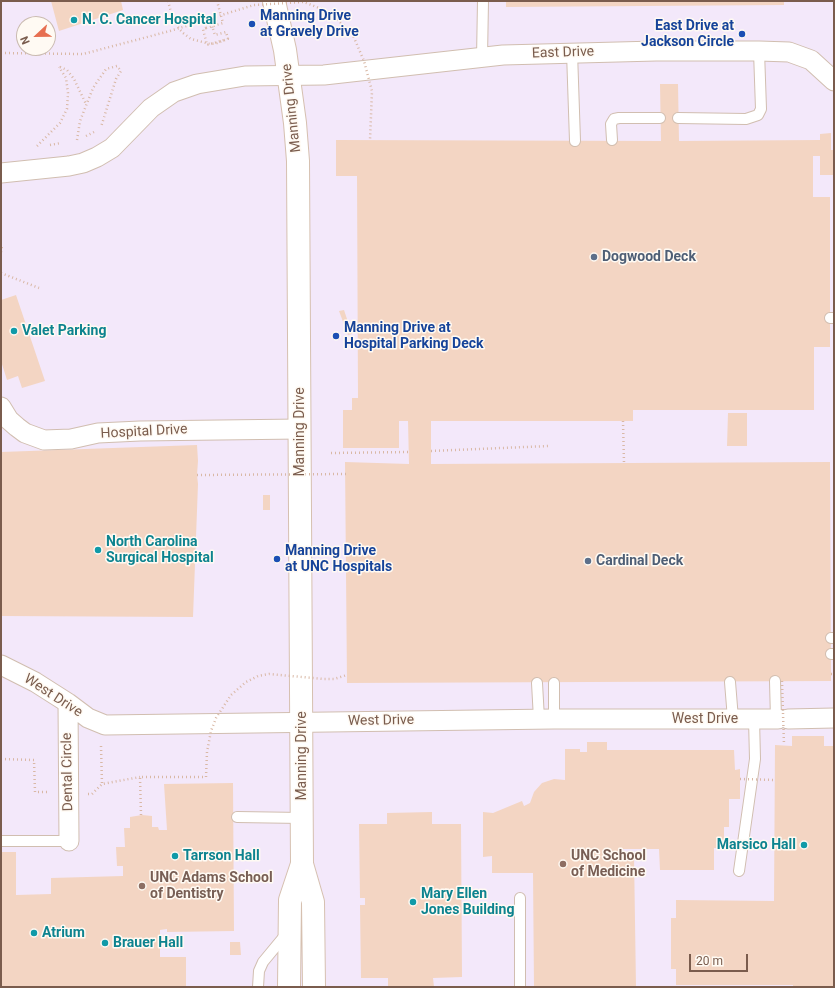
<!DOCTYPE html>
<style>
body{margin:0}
#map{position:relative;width:835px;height:988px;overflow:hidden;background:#fdf6ec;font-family:Roboto,sans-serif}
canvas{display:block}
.frame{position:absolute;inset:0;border:2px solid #7a5c4d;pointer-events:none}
.north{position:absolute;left:16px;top:16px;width:40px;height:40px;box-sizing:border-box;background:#fffaf3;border:1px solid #cabbb1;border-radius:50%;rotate:248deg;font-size:11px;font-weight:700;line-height:16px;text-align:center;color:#7a5c4d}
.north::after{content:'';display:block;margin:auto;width:14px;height:18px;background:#e76f51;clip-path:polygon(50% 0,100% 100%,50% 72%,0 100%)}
.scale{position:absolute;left:689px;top:954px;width:59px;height:18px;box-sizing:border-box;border:2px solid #7a5c4d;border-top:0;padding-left:5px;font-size:12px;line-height:14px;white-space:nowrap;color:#7a5c4d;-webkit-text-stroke:3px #fffaf3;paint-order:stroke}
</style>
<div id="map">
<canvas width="835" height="988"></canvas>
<div class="frame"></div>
<div class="north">N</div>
<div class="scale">20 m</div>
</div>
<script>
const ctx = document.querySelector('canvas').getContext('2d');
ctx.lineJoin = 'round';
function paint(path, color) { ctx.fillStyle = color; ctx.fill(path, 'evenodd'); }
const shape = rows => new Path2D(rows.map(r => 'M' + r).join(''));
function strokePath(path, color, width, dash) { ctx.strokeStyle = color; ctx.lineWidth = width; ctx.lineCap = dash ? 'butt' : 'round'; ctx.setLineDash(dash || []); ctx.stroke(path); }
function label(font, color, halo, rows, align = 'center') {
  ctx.font = font + ' Roboto,sans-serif'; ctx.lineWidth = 3; ctx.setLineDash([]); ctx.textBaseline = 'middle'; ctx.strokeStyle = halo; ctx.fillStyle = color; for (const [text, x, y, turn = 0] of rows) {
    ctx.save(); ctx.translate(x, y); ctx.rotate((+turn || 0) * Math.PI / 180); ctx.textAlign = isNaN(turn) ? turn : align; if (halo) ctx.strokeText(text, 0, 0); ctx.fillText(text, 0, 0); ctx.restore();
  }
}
paint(shape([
 [1,1,834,1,834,987,1,987],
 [24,24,48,24,48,48,24,48]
]), '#f3e8fa');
paint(shape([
 [51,1,121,1,123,10,59,31],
 [506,1,784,1,784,5,506,7],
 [660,84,678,84,679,141,820,140,820,134,831,133,831,150,834,150,834,175,820,175,820,156,813,156,813,197,830,197,830,347,814,347,814,410,633,410,633,421,431,421,431,464,830,462,831,681,347,683,345,462,409,464,408,421,399,421,399,448,343,448,343,410,352,410,352,398,358,398,357,176,336,176,336,140,661,141],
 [16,295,45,381,22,388,18,376,7,380,1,361,1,300],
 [344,310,352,334,348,335,339,311],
 [728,413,747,413,747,446,727,446],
 [197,445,198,461,197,475,198,484,193,617,1,616,1,452],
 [263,495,270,495,270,510,263,510],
 [792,736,824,736,824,746,834,746,834,987,793,987,793,985,676,985,676,969,671,969,671,918,676,918,676,900,774,901,775,745,792,746],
 [587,742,607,742,607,750,734,750,735,770,740,769,740,799,729,799,729,827,724,827,724,848,714,848,714,870,660,870,659,849,618,849,618,855,634,855,636,987,534,987,533,873,492,873,492,856,483,857,483,812,493,813,522,801,524,806,530,803,534,792,542,783,554,779,565,780,565,749,580,749,580,752,587,752],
 [233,783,234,931,167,932,167,929,160,930,160,957,186,957,186,987,1,987,1,852,16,852,16,895,51,894,51,878,123,876,123,866,117,866,116,847,125,847,124,828,130,828,130,817,142,815,152,816,152,827,158,827,159,830,167,830,164,784],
 [432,812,432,824,461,824,462,977,433,978,434,987,388,987,388,978,361,978,360,905,365,905,365,898,360,898,359,824,387,824,387,813],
 [230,942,240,942,241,955,230,955]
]), '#f3d5c3');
const lane = shape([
 [572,52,575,141],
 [482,58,483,1],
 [678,118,746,119,758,115,761,109,759,51],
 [612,140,611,124,614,119,619,118,660,118],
 [830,318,834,318],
 [831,638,834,638],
 [831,654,834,654],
 [775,681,776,719],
 [730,682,733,719],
 [537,683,539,719],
 [554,683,554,719],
 [237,817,302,818],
 [1,841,69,841],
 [739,871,755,759,754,719],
 [520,898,520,987],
 [258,987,259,971,263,962,287,933]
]);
const street = shape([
 [1,173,69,166,83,163,97,157,112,148,151,108,174,92,197,84,245,76,324,75,503,55,656,51,759,51,789,52,811,60,834,81],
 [1,407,9,420,17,427,25,433,44,440,71,439,98,433,140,431,300,429],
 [1,665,35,682,68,703,88,718,105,725,554,719,778,719],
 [68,703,69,841],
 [788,719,834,718]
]);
const secondary = shape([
 [274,1,285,50,295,123,298,161,302,864,313,902,314,987],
 [289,987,290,900,302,864]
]);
strokePath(lane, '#d1beb0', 12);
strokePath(street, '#d1beb0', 21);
strokePath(secondary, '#d6c0b0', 24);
strokePath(shape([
 [168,1,171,12,177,26,183,33,191,39,210,44,217,43,230,38],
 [206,28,223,23,217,1],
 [213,29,215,35,226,32,228,39,227,40],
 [60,67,67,70,74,79,86,104],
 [86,136,94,132],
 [77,140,80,121,93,88,106,69,117,66,121,71,116,79,101,127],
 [50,145,61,143],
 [37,146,60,123,67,109,68,93,66,78,59,67],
 [1,252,2,246],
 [1,273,39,288],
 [623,421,624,463],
 [431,451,549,446],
 [331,453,409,452],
 [831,674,834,674],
 [101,746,102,784],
 [1,759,34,760,35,792,49,792],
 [88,794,92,794,102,784,140,777],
 [141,815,140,777,206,777]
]), '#d9b8a5', 2.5, [1, 3]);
strokePath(lane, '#fff', 10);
strokePath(street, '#fff', 19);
strokePath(secondary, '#fff', 22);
strokePath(shape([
 [210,19,213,29],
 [206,28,203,29,207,45,224,40],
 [1,53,83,54,170,31,254,5,304,2,329,12,352,33,364,61,372,91,370,140],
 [197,475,346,474],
 [782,681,784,745],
 [206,777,207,752,211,731,216,718,231,695,246,682,258,676,269,674,324,679,334,679,347,675],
 [740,779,775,780]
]), '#d9b8a5', 2.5, [1, 3]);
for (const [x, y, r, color] of [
 [74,20,4,"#0f9aa8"],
 [252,24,4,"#1a4fb4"],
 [742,34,4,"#1a4fb4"],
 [594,257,4,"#5c6f8a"],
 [14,331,4,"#0f9aa8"],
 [336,336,4,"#1a4fb4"],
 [98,550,4,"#0f9aa8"],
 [277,559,4,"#1a4fb4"],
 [588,561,4,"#5c6f8a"],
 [804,845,4,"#0f9aa8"],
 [175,856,4,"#0f9aa8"],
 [563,864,4,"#8d6e63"],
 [142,886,4,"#8d6e63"],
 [413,902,4,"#0f9aa8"],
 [34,933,4,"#0f9aa8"],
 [105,943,4,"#0f9aa8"]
]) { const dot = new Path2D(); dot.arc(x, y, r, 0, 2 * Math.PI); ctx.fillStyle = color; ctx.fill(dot); strokePath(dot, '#fffaf3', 1.5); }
label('bold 14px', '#164399', '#fffaf3', [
 ["Manning Drive",260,16],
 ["at Gravely Drive",260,32],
 ["East Drive at",734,26,"right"],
 ["Jackson Circle",734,42,"right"],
 ["Manning Drive at",344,328],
 ["Hospital Parking Deck",344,344],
 ["Manning Drive",285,551],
 ["at UNC Hospitals",285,567]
], 'left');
label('bold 14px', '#0d838f', '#fffaf3', [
 ["N. C. Cancer Hospital",82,20],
 ["Valet Parking",22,331],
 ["North Carolina",106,542],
 ["Surgical Hospital",106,558],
 ["Marsico Hall",796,845,"right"],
 ["Tarrson Hall",183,856],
 ["Mary Ellen",421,894],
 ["Jones Building",421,910],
 ["Atrium",42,933],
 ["Brauer Hall",113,943]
], 'left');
label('14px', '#7a5c4d', '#fffaf3', [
 ["East Drive",563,53,-2],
 ["Manning Drive",292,108,-96],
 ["Hospital Drive",144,432,-3],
 ["Manning Drive",300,432,-90],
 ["West Drive",53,696,33],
 ["West Drive",705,719],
 ["West Drive",381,721,-1],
 ["Manning Drive",302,756,-90],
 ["Dental Circle",68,772,-91]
]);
label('bold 14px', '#4e5e75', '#fffaf3', [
 ["Dogwood Deck",602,257],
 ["Cardinal Deck",596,561]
], 'left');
label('bold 14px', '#785e54', '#fffaf3', [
 ["UNC School",571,856],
 ["of Medicine",571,872],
 ["UNC Adams School",150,878],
 ["of Dentistry",150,894]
], 'left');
</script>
